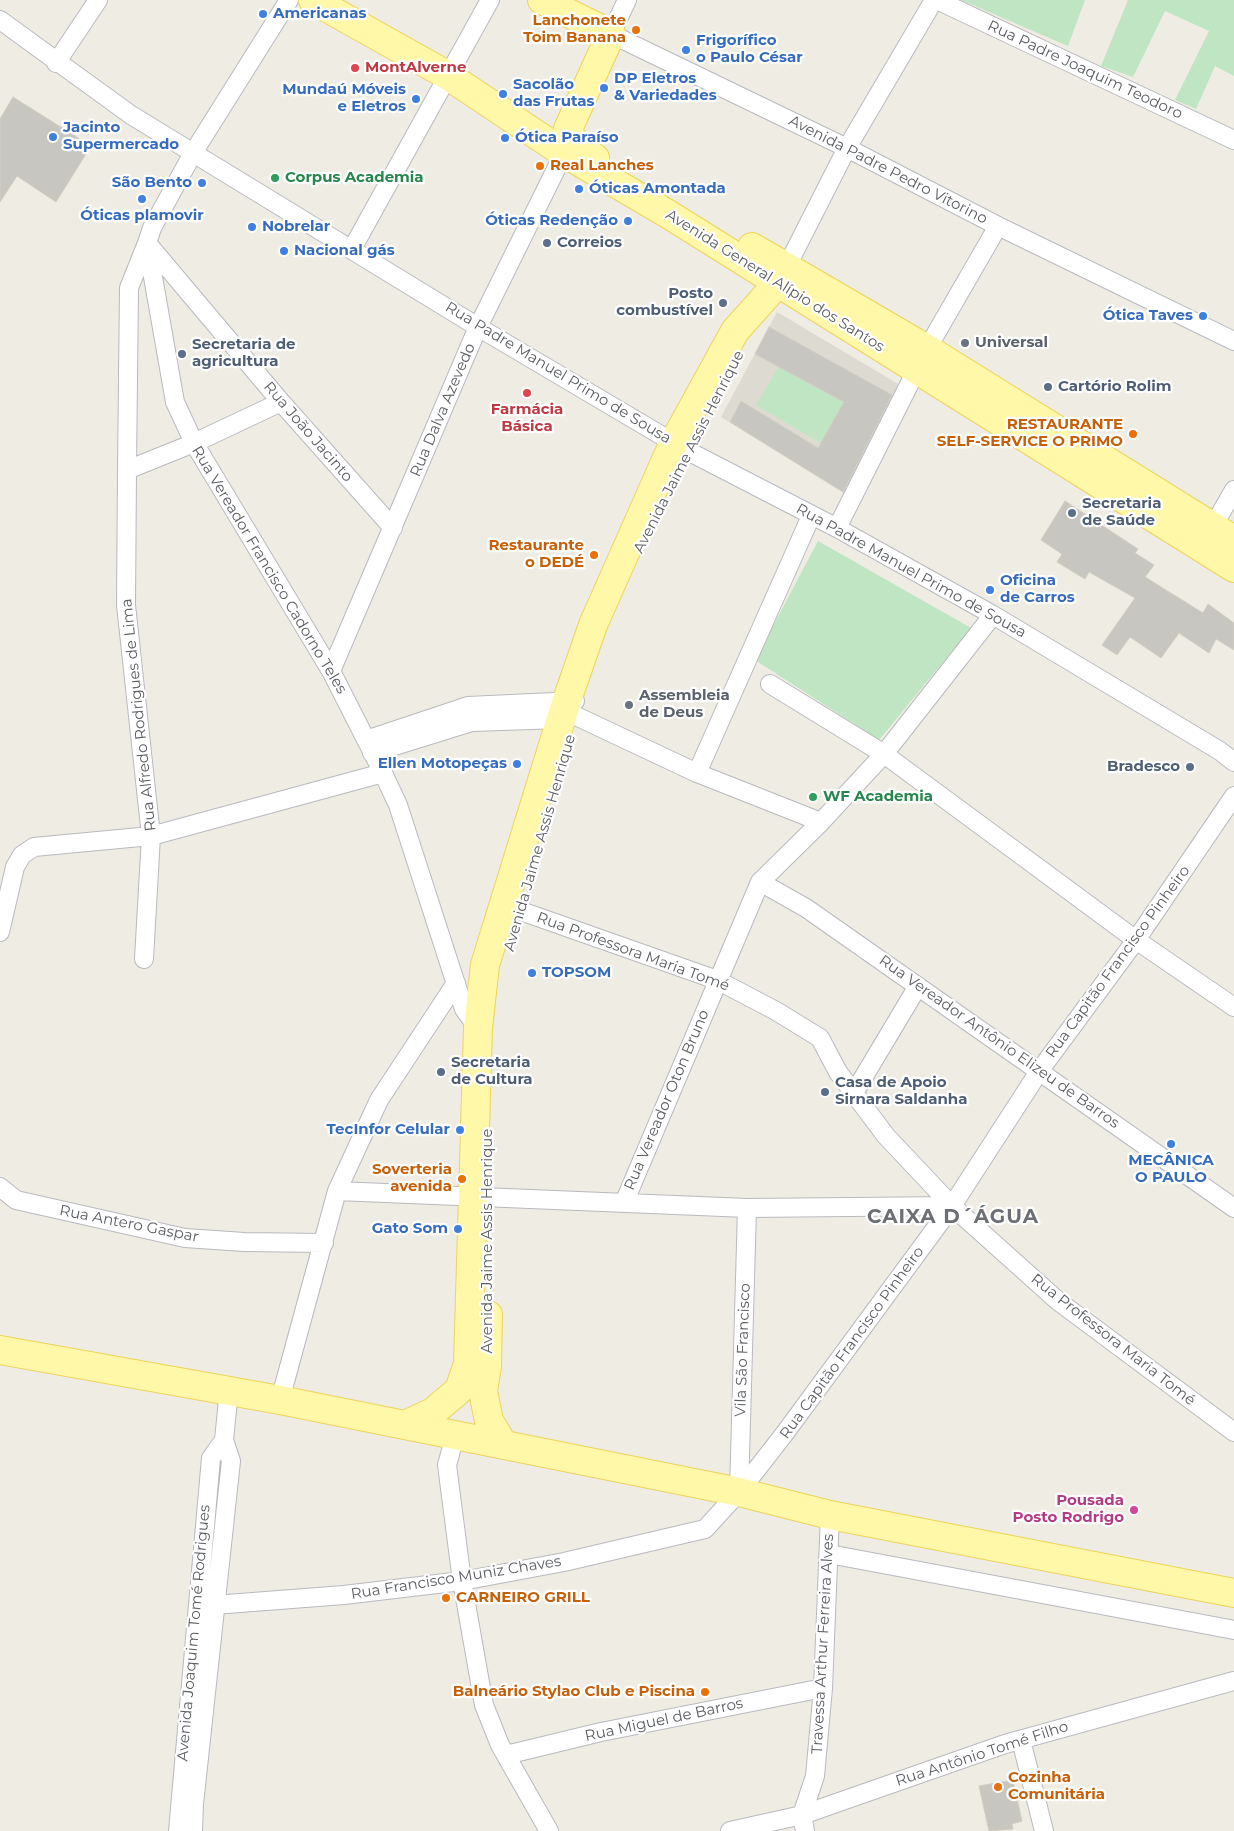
<!DOCTYPE html>
<meta charset="utf-8">
<style>
body{margin:0}
canvas{display:block;background:#eeece3}
</style>
<canvas width="1234" height="1831"></canvas>
<script>
const ctx = document.querySelector('canvas').getContext('2d');
ctx.lineJoin = 'round';
function paint(path, color) { ctx.fillStyle = color; ctx.fill(path, 'evenodd'); }
const shape = rows => new Path2D(rows.map(r => 'M' + r).join(''));
function strokePath(path, color, width, dash) { ctx.strokeStyle = color; ctx.lineWidth = width; ctx.lineCap = dash ? 'butt' : 'round'; ctx.setLineDash(dash || []); ctx.stroke(path); }
function label(font, color, halo, rows, align = 'center') {
  ctx.font = font + ' Montserrat,sans-serif'; ctx.lineWidth = 4.5; ctx.setLineDash([]); ctx.textBaseline = 'middle'; ctx.strokeStyle = halo; ctx.fillStyle = color; for (const [text, x, y, turn = 0] of rows) {
    ctx.save(); ctx.translate(x, y); ctx.rotate((+turn || 0) * Math.PI / 180); ctx.textAlign = isNaN(turn) ? turn : align; if (halo) ctx.strokeText(text, 0, 0); ctx.fillText(text, 0, 0); ctx.restore();
  }
}
paint(shape([
 [777,312,905,388,849,496,721,417]
]), '#dddbd1');
paint(shape([
 [961,0,1085,0,1068,46],
 [1128,0,1234,0,1234,76,1215,66,1196,109,1175,100,1209,31,1165,11,1133,77,1101,66],
 [779,367,844,402,821,443,756,405],
 [818,541,971,628,879,740,755,660]
]), '#bfe5c3');
const building = shape([
 [13,97,91,146,56,202,17,176,0,202,0,119,13,97],
 [769,327,892,395,843,492,730,422,741,401,818,448,844,402,755,354,769,327],
 [1065,501,1138,549,1135,553,1154,565,1145,577,1203,613,1208,604,1234,623,1234,650,1216,639,1209,653,1179,633,1161,658,1130,637,1117,655,1102,645,1135,598,1089,572,1085,579,1057,562,1062,554,1041,540,1065,501],
 [1013,1780,1022,1821,1012,1824,1013,1829,989,1831,979,1786,1013,1780]
]);
paint(building, '#c8c6c0');
strokePath(building, '#d2cec1', 1);
const street = shape([
 [289,0,193,153,152,228,147,243,175,402,194,443,331,671,383,773,398,805,464,1009,480,1031],
 [627,0,611,34,847,148,998,226,1234,341],
 [937,0,1234,140],
 [0,20,131,115,478,327,686,450,837,528,993,615,1220,751,1234,762],
 [56,63,98,0],
 [352,249,490,0],
 [783,274,847,148,934,0],
 [127,470,194,443,281,402],
 [837,528,927,349,998,226],
 [1208,535,1234,490],
 [331,671,478,327,564,153],
 [770,684,884,754,1136,940,1234,1007],
 [366,740,468,706,575,701],
 [372,753,472,722,561,719,576,716,697,773,821,822],
 [697,773,811,516],
 [760,882,806,908,1234,1208],
 [518,910,717,980,776,1011,820,1038,838,1072,886,1136,952,1206,1058,1301,1234,1432],
 [0,932,15,867,22,855,34,847,151,836,383,773],
 [144,959,151,836,126,605,127,470,129,288,147,243,281,402,393,528],
 [854,1093,918,986],
 [0,1187,16,1200,185,1238,244,1242,324,1243],
 [337,1191,747,1208,952,1206],
 [624,1203,760,882,821,822,884,754,993,615],
 [280,1400,337,1191,379,1100,456,983],
 [455,1436,447,1465,462,1581,484,1705,500,1745,549,1831],
 [739,1492,747,1208],
 [829,1554,1234,1630],
 [214,1605,344,1595,462,1581,564,1562,705,1529,739,1492,785,1433,952,1206,1040,1070,1136,940,1234,796],
 [1021,1740,1044,1831],
 [506,1755,601,1732,823,1688],
 [178,1831,211,1458,224,1440],
 [193,1831,194,1804,231,1461,224,1440,229,1390],
 [730,1831,802,1815,1005,1744,1234,1681],
 [805,1831,802,1815,815,1776,823,1688,830,1515]
]);
const primary = shape([
 [313,0,447,75,564,153,668,214,1234,568],
 [542,0,611,34,568,129,575,146,595,158],
 [752,247,927,349,1234,540],
 [488,1315,487,1366,483,1391,489,1421,503,1444],
 [0,1350,280,1400,739,1492,830,1515,1234,1593],
 [405,1425,433,1412,459,1390,468,1364,478,1028,485,965,567,700,593,625,674,442,735,331,777,284]
]);
strokePath(street, '#b8babf', 20);
strokePath(primary, '#efd35a', 30);
strokePath(street, '#fff', 18);
strokePath(primary, '#fef8a8', 28);
for (const [x, y, r, color] of [
 [263,14,5,"#3f7fe0"],
 [636,30,5,"#e8710a"],
 [686,50,5,"#3f7fe0"],
 [355,68,5,"#e0444e"],
 [604,88,5,"#3f7fe0"],
 [503,94,5,"#3f7fe0"],
 [416,99,5,"#3f7fe0"],
 [53,137,5,"#3f7fe0"],
 [505,138,5,"#3f7fe0"],
 [540,166,5,"#e8710a"],
 [275,178,5,"#2e9e5b"],
 [202,183,5,"#3f7fe0"],
 [579,189,5,"#3f7fe0"],
 [142,199,5,"#3f7fe0"],
 [628,221,5,"#3f7fe0"],
 [252,227,5,"#3f7fe0"],
 [547,243,5,"#5c6f8a"],
 [284,251,5,"#3f7fe0"],
 [723,303,5,"#5c6f8a"],
 [1203,316,5,"#3f7fe0"],
 [965,343,5,"#6b7280"],
 [182,354,5,"#5c6f8a"],
 [1048,387,5,"#5c6f8a"],
 [527,393,5,"#e0444e"],
 [1133,434,5,"#e8710a"],
 [1072,513,5,"#5c6f8a"],
 [594,555,5,"#e8710a"],
 [990,590,5,"#3f7fe0"],
 [629,705,5,"#6b7280"],
 [517,764,5,"#3f7fe0"],
 [1190,767,5,"#5c6f8a"],
 [813,797,5,"#2e9e5b"],
 [532,973,5,"#3f7fe0"],
 [441,1072,5,"#5c6f8a"],
 [825,1092,5,"#5c6f8a"],
 [460,1130,5,"#3f7fe0"],
 [1171,1144,5,"#3f7fe0"],
 [462,1179,5,"#e8710a"],
 [458,1229,5,"#3f7fe0"],
 [1134,1510,5,"#d1479c"],
 [446,1598,5,"#e8710a"],
 [705,1692,5,"#e8710a"],
 [998,1787,5,"#e8710a"]
]) { const dot = new Path2D(); dot.arc(x, y, r, 0, 2 * Math.PI); ctx.fillStyle = color; ctx.fill(dot); strokePath(dot, '#fff', 2); }
label('bold 15px', '#366cbe', '#fff', [
 ["Americanas",273,14],
 ["Frigorífico",696,41],
 ["o Paulo César",696,58],
 ["DP Eletros",614,79],
 ["& Variedades",614,96],
 ["Sacolão",513,85],
 ["das Frutas",513,102],
 ["Mundaú Móveis",406,90,"right"],
 ["e Eletros",406,107,"right"],
 ["Jacinto",63,128],
 ["Supermercado",63,145],
 ["Ótica Paraíso",515,138],
 ["São Bento",192,183,"right"],
 ["Óticas Amontada",589,189],
 ["Óticas plamovir",142,216,"center"],
 ["Óticas Redenção",618,221,"right"],
 ["Nobrelar",262,227],
 ["Nacional gás",294,251],
 ["Ótica Taves",1193,316,"right"],
 ["Oficina",1000,581],
 ["de Carros",1000,598],
 ["Ellen Motopeças",507,764,"right"],
 ["TOPSOM",542,973],
 ["TecInfor Celular",450,1130,"right"],
 ["MECÂNICA",1171,1161,"center"],
 ["O PAULO",1171,1178,"center"],
 ["Gato Som",448,1229,"right"]
], 'left');
label('bold 15px', '#c56008', '#fff', [
 ["Lanchonete",626,21],
 ["Toim Banana",626,38],
 ["Real Lanches",550,166,"left"],
 ["RESTAURANTE",1123,425],
 ["SELF-SERVICE O PRIMO",1123,442],
 ["Restaurante",584,546],
 ["o DEDÉ",584,563],
 ["Soverteria",452,1170],
 ["avenida",452,1187],
 ["CARNEIRO GRILL",456,1598,"left"],
 ["Balneário Stylao Club e Piscina",695,1692],
 ["Cozinha",1008,1778,"left"],
 ["Comunitária",1008,1795,"left"]
], 'right');
label('bold 15px', '#be3a42', '#fff', [
 ["MontAlverne",365,68],
 ["Farmácia",527,410,"center"],
 ["Básica",527,427,"center"]
], 'left');
label('15px', '#5b5e63', '#fff', [
 ["Rua Padre Joaquim Teodoro",1085,70,25],
 ["Avenida Padre Pedro Vitorino",888,170,27],
 ["Avenida General Alípio dos Santos",775,281,32],
 ["Rua Padre Manuel Primo de Sousa",558,373,31],
 ["Rua Dalva Azevedo",443,410,-67],
 ["Rua João Jacinto",308,432,49],
 ["Avenida Jaime Assis Henrique",689,452,-63],
 ["Rua Vereador Francisco Cadorno Teles",269,570,59],
 ["Rua Padre Manuel Primo de Sousa",911,571,29],
 ["Rua Alfredo Rodrigues de Lima",139,715,-96],
 ["Avenida Jaime Assis Henrique",540,843,-74],
 ["Rua Professora Maria Tomé",633,952,20],
 ["Rua Capitão Francisco Pinheiro",1118,962,-54],
 ["Rua Vereador Antônio Elizeu de Barros",999,1042,35],
 ["Rua Vereador Oton Bruno",667,1100,-67],
 ["Rua Antero Gaspar",129,1224,11],
 ["Avenida Jaime Assis Henrique",488,1241,-90],
 ["Rua Professora Maria Tomé",1113,1340,38],
 ["Rua Capitão Francisco Pinheiro",852,1343,-54],
 ["Vila São Francisco",743,1350,-88],
 ["Rua Francisco Muniz Chaves",456,1578,-9],
 ["Avenida Joaquim Tomé Rodrigues",194,1633,-85],
 ["Travessa Arthur Ferreira Alves",823,1644,-87],
 ["Rua Miguel de Barros",664,1720,-12],
 ["Rua Antônio Tomé Filho",982,1754,-18]
]);
label('bold 15px', '#27864d', '#fff', [
 ["Corpus Academia",285,178],
 ["WF Academia",823,797]
], 'left');
label('bold 15px', '#4e5e75', '#fff', [
 ["Correios",557,243],
 ["Posto",713,294,"right"],
 ["combustível",713,311,"right"],
 ["Secretaria de",192,345],
 ["agricultura",192,362],
 ["Cartório Rolim",1058,387],
 ["Secretaria",1082,504],
 ["de Saúde",1082,521],
 ["Bradesco",1180,767,"right"],
 ["Secretaria",451,1063],
 ["de Cultura",451,1080],
 ["Casa de Apoio",835,1083],
 ["Sirnara Saldanha",835,1100]
], 'left');
label('bold 15px', '#5b616d', '#fff', [
 ["Universal",975,343],
 ["Assembleia",639,696],
 ["de Deus",639,713]
], 'left');
label('bold 15px', '#b23c85', '#fff', [
 ["Pousada",1124,1501],
 ["Posto Rodrigo",1124,1518]
], 'right');
ctx.letterSpacing = '1px';
label('bold 20px', '#6c7075', '#fff', [
 ["CAIXA D´ÁGUA",953,1217]
]);
ctx.letterSpacing = '0px';
</script>
